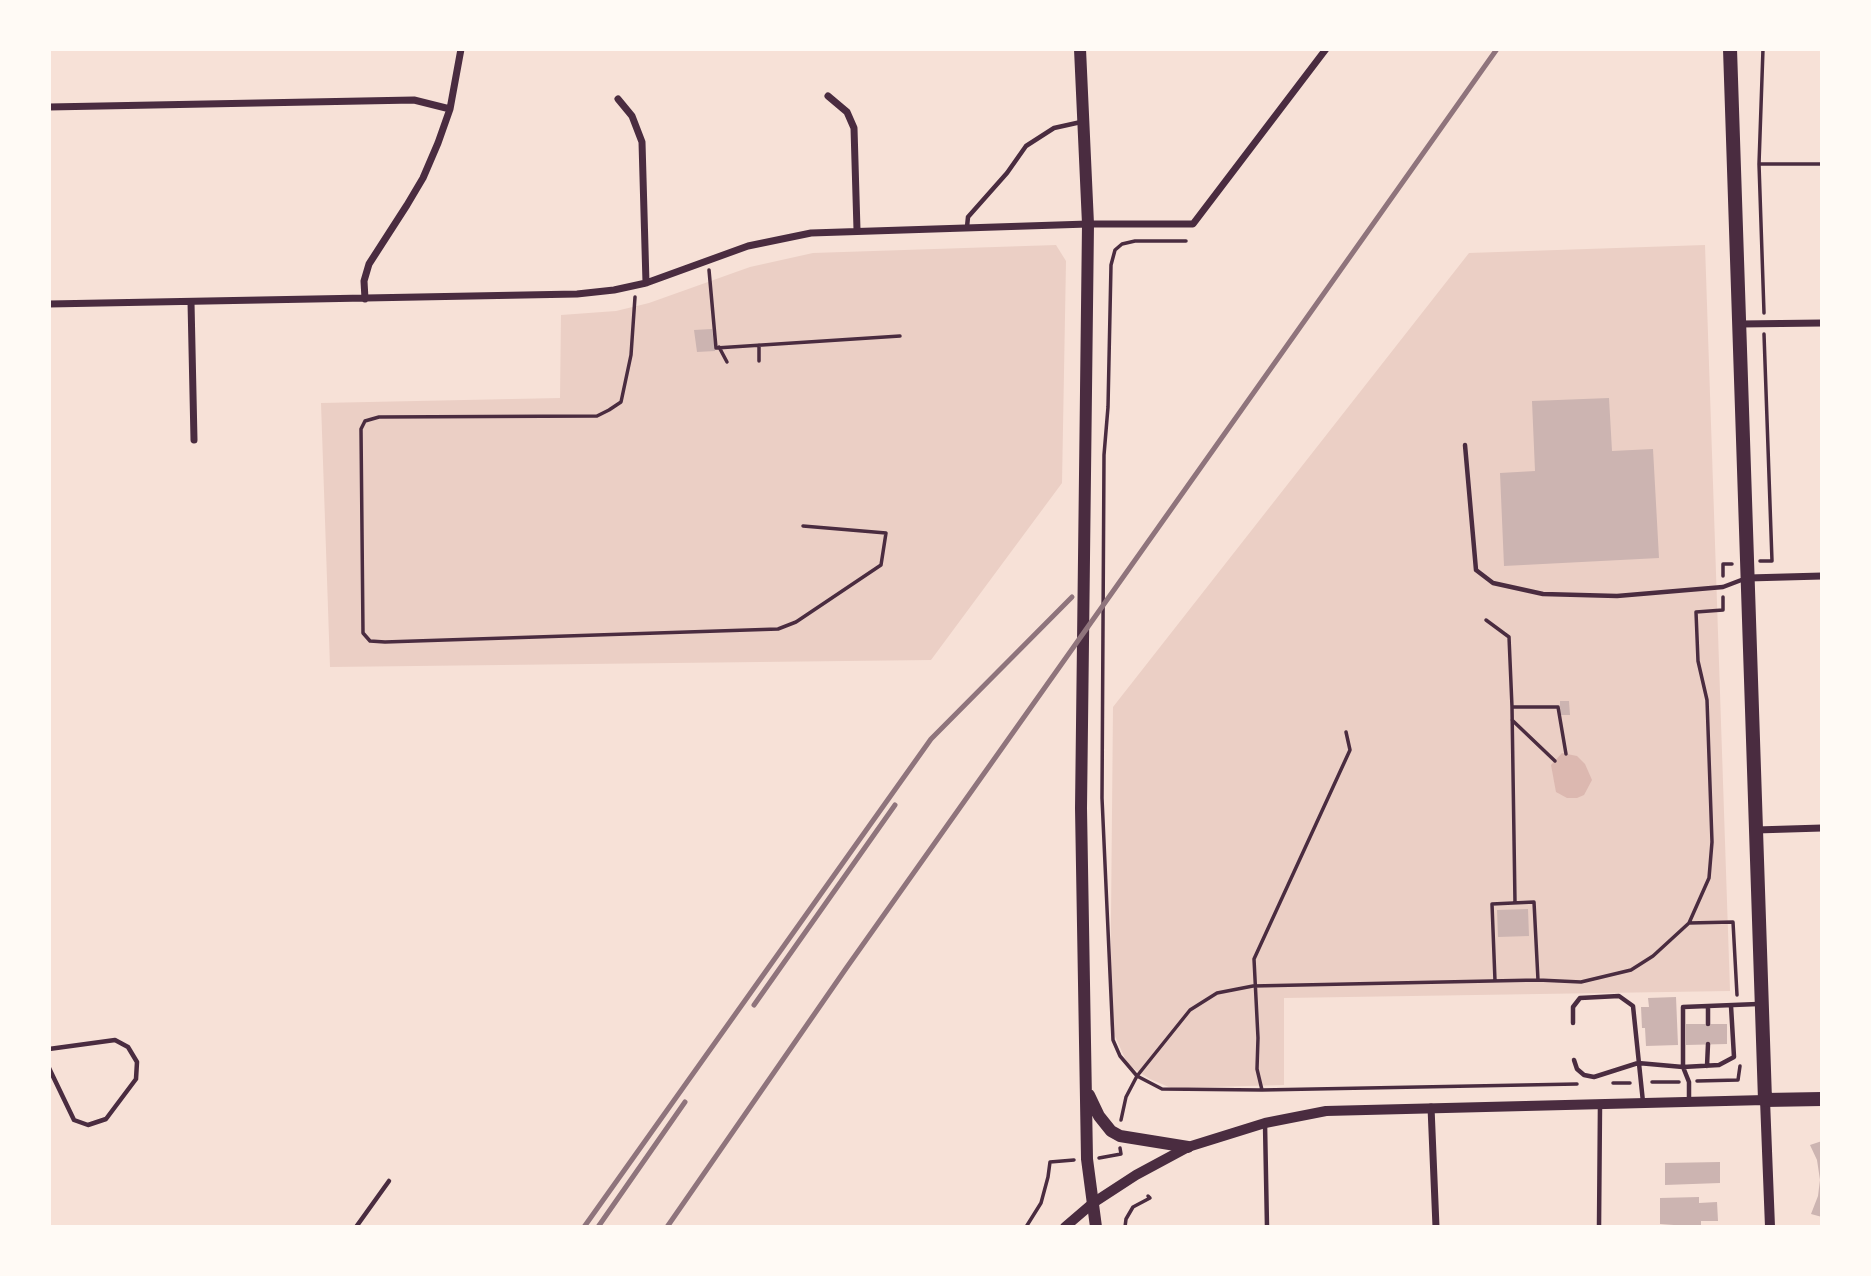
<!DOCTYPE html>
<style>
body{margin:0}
#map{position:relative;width:1871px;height:1276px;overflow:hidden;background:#f7e1d7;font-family:Inter,sans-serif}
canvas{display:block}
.frame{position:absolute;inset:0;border:51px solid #fffaf5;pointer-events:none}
</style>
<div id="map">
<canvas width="1871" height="1276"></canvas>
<div class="frame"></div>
</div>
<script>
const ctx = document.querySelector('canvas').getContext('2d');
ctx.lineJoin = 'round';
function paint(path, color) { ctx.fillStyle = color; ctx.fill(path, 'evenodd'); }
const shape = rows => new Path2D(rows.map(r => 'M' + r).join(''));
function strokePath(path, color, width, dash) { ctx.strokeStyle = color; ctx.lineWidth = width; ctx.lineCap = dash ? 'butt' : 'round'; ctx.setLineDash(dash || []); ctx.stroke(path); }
paint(shape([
 [1056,245,1066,261,1062,483,931,660,330,667,321,403,560,398,561,315,616,311,649,303,750,267,813,253],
 [1705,245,1730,991,1284,998,1284,1085,1171,1088,1150,1079,1128,1065,1110,1025,1113,707,1469,253]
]), '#ebcfc5');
paint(shape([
 [1562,753,1577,756,1585,764,1592,780,1584,795,1577,798,1567,798,1556,792,1551,765]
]), '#dcb8b0');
paint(shape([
 [712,329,715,351,697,352,694,330],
 [1609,398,1612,451,1653,449,1659,558,1504,566,1500,473,1535,471,1532,401],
 [1560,701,1569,701,1570,715,1560,715],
 [1528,909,1529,936,1498,937,1497,910],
 [1676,997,1678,1045,1646,1046,1645,1028,1642,1028,1641,1007,1649,1007,1648,998],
 [1686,1024,1727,1024,1727,1044,1686,1045],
 [1822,1141,1822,1217,1811,1214,1818,1196,1820,1180,1817,1160,1810,1145],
 [1720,1162,1720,1183,1665,1185,1665,1163],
 [1699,1197,1699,1203,1717,1202,1718,1221,1701,1221,1701,1227,1660,1224,1660,1198]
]), '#ccb4b1');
strokePath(shape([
 [1763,49,1759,164,1764,313],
 [1759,164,1822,164],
 [1186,241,1135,241,1122,244,1115,250,1111,265,1108,407,1104,455,1102,798,1113,1040,1120,1056,1137,1076,1162,1089,1262,1090,1577,1084],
 [709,270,716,348,900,336],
 [635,297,631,355,621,402,609,410,597,416,379,417,365,421,361,429,363,633,370,641,385,642,778,629,796,622,881,565,886,533,803,526],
 [759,345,759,361],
 [719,347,727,362],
 [1760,561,1772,561,1764,334],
 [1723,576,1723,564,1732,564],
 [1486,620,1509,637,1512,707,1515,903],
 [1512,707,1558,707,1566,754],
 [1512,720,1555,761],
 [1689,923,1733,922,1737,995],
 [1495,981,1492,904,1534,902,1538,980],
 [1697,1081,1738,1080,1740,1066],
 [1652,1082,1679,1082],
 [1613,1083,1630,1083],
 [1262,1090,1257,1069,1258,1038,1254,959,1350,750,1346,732],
 [1121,1120,1126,1097,1137,1076,1190,1010,1217,993,1253,986,1538,980,1581,982,1631,970,1653,956,1689,923,1709,878,1712,842,1707,700,1698,661,1696,612,1723,610,1723,597],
 [1099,1158,1121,1154,1120,1148],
 [1026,1227,1041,1203,1048,1177,1050,1162,1074,1160],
 [1125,1227,1126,1219,1133,1207,1150,1198,1148,1196]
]), '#4a2c40', 3.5);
strokePath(shape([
 [967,227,968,217,1007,173,1026,146,1054,128,1081,122],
 [1465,445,1476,570,1493,583,1543,594,1617,596,1723,587,1744,579],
 [1708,1006,1708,1024],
 [1573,1023,1573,1007,1580,998,1619,996,1633,1006,1643,1102],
 [49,1049,115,1040,128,1047,137,1062,136,1079,106,1119,88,1125,74,1120,49,1068],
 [1574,1060,1577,1069,1584,1075,1594,1077,1638,1063,1683,1067,1719,1065,1734,1057,1731,1006],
 [1707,1066,1708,1044],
 [1689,1101,1689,1082,1683,1067,1683,1007,1758,1004],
 [1265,1124,1267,1227],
 [356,1227,389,1181],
 [1599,1227,1600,1105]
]), '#4a2c40', 4.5);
strokePath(shape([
 [828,96,847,112,854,128,857,230],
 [618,99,632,116,642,142,646,283],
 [49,107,414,100,450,109],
 [365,299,364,281,369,264,407,205,423,178,438,143,450,109,461,49],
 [191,302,194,440],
 [49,304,577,294,614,290,646,283,748,246,811,233,1088,224,1193,224,1326,49],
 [1740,324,1822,323],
 [1748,578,1822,576],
 [1756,830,1822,828],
 [1431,1107,1436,1227]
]), '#4a2c40', 7);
strokePath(shape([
 [1065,1227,1093,1203,1136,1175,1188,1147,1265,1123,1326,1111,1765,1100,1770,1227]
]), '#4a2c40', 10);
strokePath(shape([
 [1080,49,1088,224,1081,808,1087,1159,1096,1227],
 [1089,1095,1099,1116,1111,1131,1120,1136,1188,1147]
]), '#4a2c40', 12);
strokePath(shape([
 [1730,49,1765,1100,1822,1099]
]), '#4a2c40', 14);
strokePath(shape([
 [754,1005,895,805],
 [584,1227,931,739,1072,597],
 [598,1227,685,1102],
 [667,1227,847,967,1497,49]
]), '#8f747c', 5);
</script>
